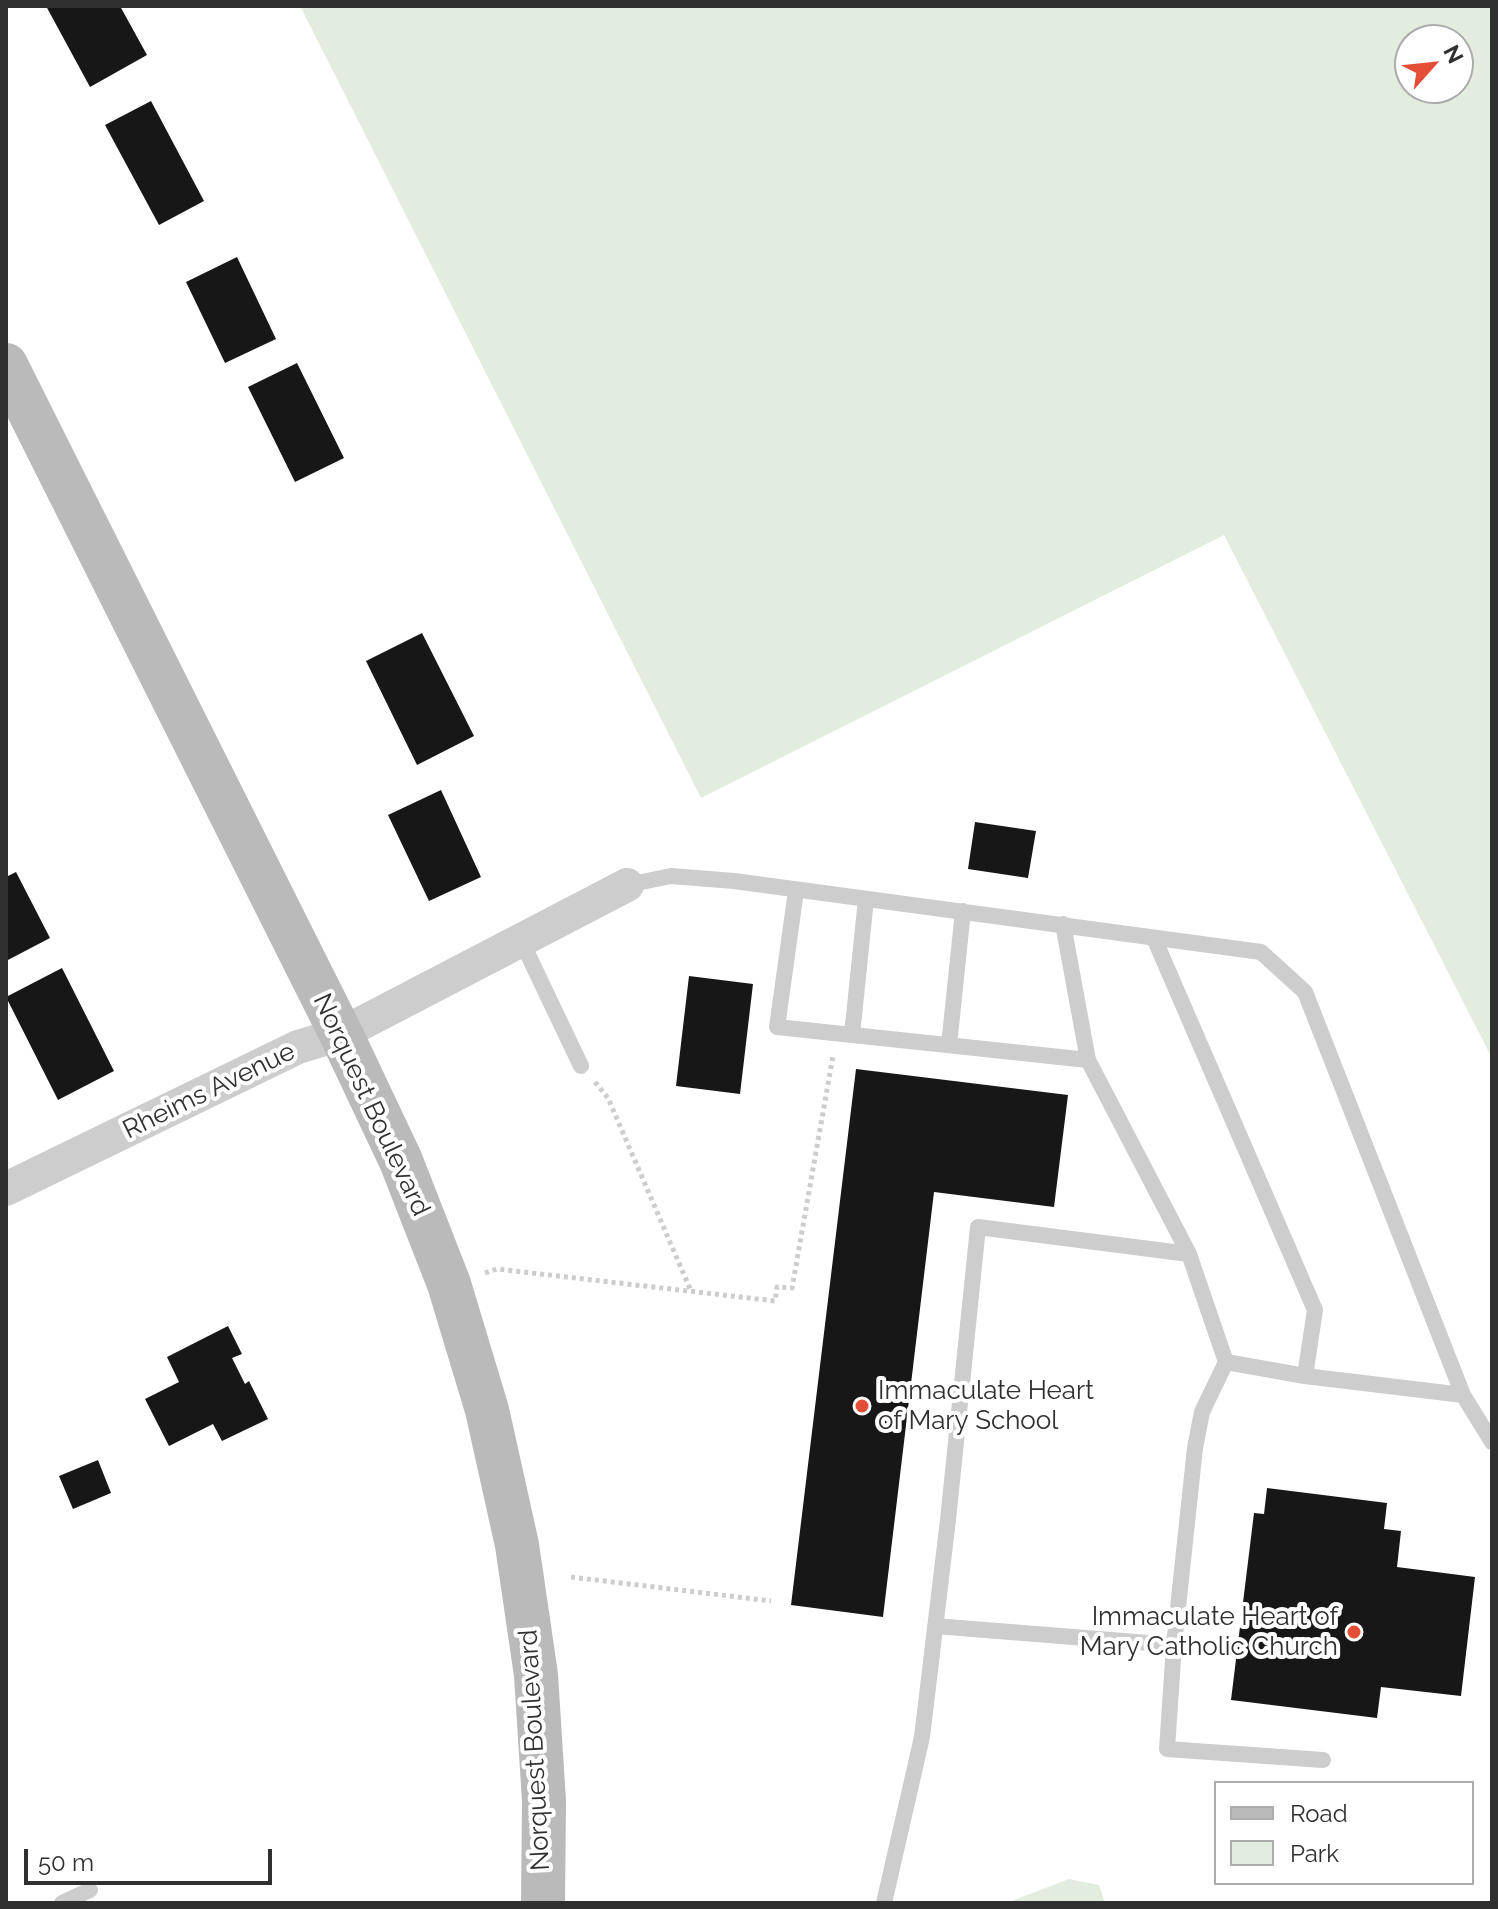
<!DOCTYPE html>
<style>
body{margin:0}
#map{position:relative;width:1498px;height:1909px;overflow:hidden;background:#fff;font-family:Raleway,sans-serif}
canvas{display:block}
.frame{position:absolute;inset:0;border:8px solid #303030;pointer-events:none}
.legend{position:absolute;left:1214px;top:1781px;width:260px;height:104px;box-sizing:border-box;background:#fff;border:2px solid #acacac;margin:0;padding:10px 14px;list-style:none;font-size:24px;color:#303030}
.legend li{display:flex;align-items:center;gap:16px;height:40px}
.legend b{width:40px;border:2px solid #acacac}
.north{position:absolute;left:1394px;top:24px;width:80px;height:80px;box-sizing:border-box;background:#fff;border:2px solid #acacac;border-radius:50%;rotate:63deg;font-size:22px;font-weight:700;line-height:32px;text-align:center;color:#303030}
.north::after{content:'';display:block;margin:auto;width:28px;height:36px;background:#e44e36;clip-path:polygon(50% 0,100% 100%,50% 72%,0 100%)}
.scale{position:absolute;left:24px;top:1849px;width:248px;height:36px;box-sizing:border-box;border:4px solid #303030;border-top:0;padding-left:10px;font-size:24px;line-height:28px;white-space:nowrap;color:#303030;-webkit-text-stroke:6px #fff;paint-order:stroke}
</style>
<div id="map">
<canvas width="1498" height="1909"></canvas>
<div class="frame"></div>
<ul class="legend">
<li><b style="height:10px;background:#bababa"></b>Road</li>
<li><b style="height:22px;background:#e3eddf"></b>Park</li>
</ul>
<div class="north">N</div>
<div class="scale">50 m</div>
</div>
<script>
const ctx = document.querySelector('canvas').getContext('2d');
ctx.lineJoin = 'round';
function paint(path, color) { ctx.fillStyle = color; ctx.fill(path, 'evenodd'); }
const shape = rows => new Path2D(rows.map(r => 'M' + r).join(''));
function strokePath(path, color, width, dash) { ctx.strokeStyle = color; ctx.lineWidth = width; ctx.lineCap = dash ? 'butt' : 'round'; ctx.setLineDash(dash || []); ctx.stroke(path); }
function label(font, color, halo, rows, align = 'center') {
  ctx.font = font + ' Raleway,sans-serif'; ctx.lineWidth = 8; ctx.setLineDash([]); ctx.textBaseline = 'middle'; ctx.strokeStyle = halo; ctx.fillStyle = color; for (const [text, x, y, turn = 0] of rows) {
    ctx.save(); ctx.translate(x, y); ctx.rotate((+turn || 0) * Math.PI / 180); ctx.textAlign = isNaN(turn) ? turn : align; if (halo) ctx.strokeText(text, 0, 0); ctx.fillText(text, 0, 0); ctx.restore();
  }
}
paint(shape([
 [300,6,1492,6,1492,1058,1224,535,701,798],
 [1410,40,1458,40,1458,88,1410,88],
 [1069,1879,1099,1885,1105,1903,1006,1903]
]), '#e3eddf');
paint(shape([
 [46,6,120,6,147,55,90,87],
 [151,101,204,201,159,225,105,125],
 [237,257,276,339,225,363,186,282],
 [297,363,344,458,295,482,248,387],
 [422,633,474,736,417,765,366,661],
 [441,790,481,877,429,901,388,815],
 [975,822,1036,831,1028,878,968,869],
 [16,872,50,938,6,961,6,877],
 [62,968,114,1071,58,1100,6,997],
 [689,976,753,984,740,1094,676,1086],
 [856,1069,1068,1095,1054,1207,934,1192,883,1617,791,1605],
 [228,1326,242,1354,232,1358,245,1384,249,1381,268,1419,222,1441,213,1424,169,1446,145,1399,179,1382,167,1357],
 [98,1460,111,1493,73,1509,59,1476],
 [1267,1488,1387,1503,1384,1529,1401,1531,1397,1567,1475,1577,1461,1696,1381,1687,1377,1718,1231,1700,1254,1513,1264,1514]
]), '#171717');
strokePath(shape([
 [595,1082,608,1098,691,1291],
 [485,1273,497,1269,775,1301,777,1287,792,1288,833,1056],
 [571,1577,771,1601]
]), '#cdcdcd', 5, [4, 4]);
strokePath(shape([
 [627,885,671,876,734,881,1261,952,1305,992,1463,1395],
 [796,891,777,1027,1088,1060,1189,1254,978,1227,948,1520,922,1737,884,1903],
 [1063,924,1088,1060],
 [1154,938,1315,1310,1305,1376],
 [521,940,581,1066],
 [852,1035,866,899],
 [949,1045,963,911],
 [1189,1254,1226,1362,1305,1376,1463,1395,1492,1442],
 [935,1626,1174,1645,1195,1448,1202,1412,1226,1362],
 [1174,1645,1167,1749,1323,1760],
 [62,1903,90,1890]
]), '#cdcdcd', 16);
strokePath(shape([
 [6,1189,298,1047,341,1034,627,885]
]), '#cdcdcd', 34);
strokePath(shape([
 [6,365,341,1034,401,1161,449,1284,487,1410,517,1545,536,1675,544,1801,543,1903]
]), '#bababa', 44);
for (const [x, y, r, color] of [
 [862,1406,8,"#e44e36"],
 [1354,1632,8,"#e44e36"]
]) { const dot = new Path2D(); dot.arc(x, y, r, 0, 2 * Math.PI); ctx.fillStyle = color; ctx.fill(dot); strokePath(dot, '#fff', 3); }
label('26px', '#303030', '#fff', [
 ["Rheims Avenue",209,1091,-26],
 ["Norquest Boulevard",371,1105,65],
 ["Norquest Boulevard",535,1750,-93]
]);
label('26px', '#303030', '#fff', [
 ["Immaculate Heart",878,1391],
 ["of Mary School",878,1421],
 ["Immaculate Heart of",1338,1617,"right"],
 ["Mary Catholic Church",1338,1647,"right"]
], 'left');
</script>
